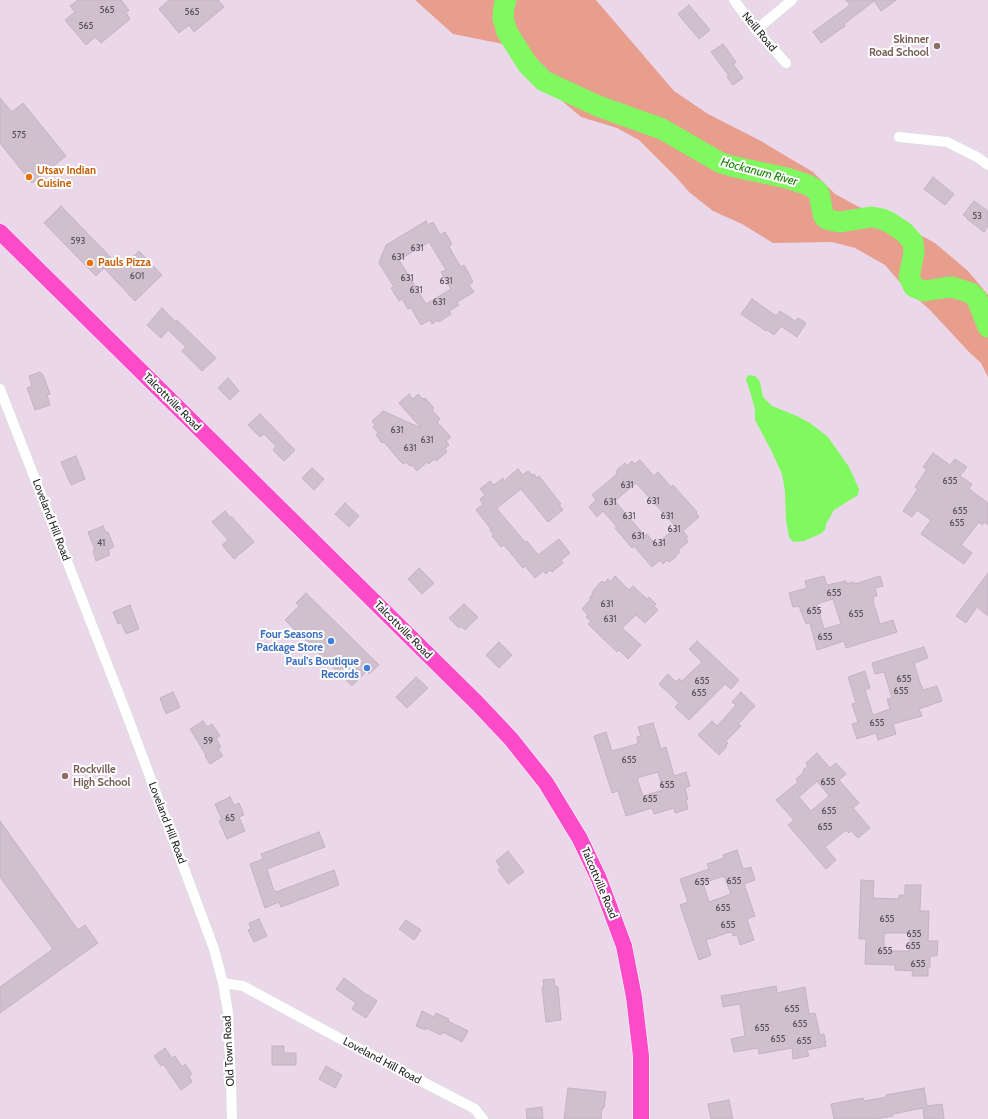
<!DOCTYPE html>
<style>
body{margin:0}
canvas{display:block;background:#ebd7ea}
</style>
<canvas width="988" height="1119"></canvas>
<script>
const ctx = document.querySelector('canvas').getContext('2d');
ctx.lineJoin = 'round';
function paint(path, color) { ctx.fillStyle = color; ctx.fill(path, 'evenodd'); }
const shape = rows => new Path2D(rows.map(r => 'M' + r).join(''));
function strokePath(path, color, width, dash) { ctx.strokeStyle = color; ctx.lineWidth = width; ctx.lineCap = dash ? 'butt' : 'round'; ctx.setLineDash(dash || []); ctx.stroke(path); }
function label(font, color, halo, rows, align = 'center') {
  ctx.font = font + ' Cabin,sans-serif'; ctx.lineWidth = 4; ctx.setLineDash([]); ctx.textBaseline = 'middle'; ctx.strokeStyle = halo; ctx.fillStyle = color; for (const [text, x, y, turn = 0] of rows) {
    ctx.save(); ctx.translate(x, y); ctx.rotate((+turn || 0) * Math.PI / 180); ctx.textAlign = isNaN(turn) ? turn : align; if (halo) ctx.strokeText(text, 0, 0); ctx.fillText(text, 0, 0); ctx.restore();
  }
}
paint(shape([
 [415,0,596,0,674,91,708,114,759,140,813,172,835,194,859,207,887,217,935,243,968,271,988,295,988,377,981,363,969,352,930,310,904,287,885,265,855,248,832,242,773,243,742,224,713,211,689,192,676,177,639,140,617,128,581,117,549,90,503,44,453,34]
]), '#e89e8d');
paint(shape([
 [748,375,755,376,759,380,761,386,763,397,772,406,797,416,810,423,828,437,849,467,859,489,858,495,834,510,826,524,825,530,820,534,804,541,793,542,789,537,786,520,785,491,782,474,772,452,755,420,755,409,748,385,746,380]
]), '#80f85f');
strokePath(shape([
 [506,0,504,6,503,18,507,32,528,65,544,81,598,106,662,129,721,163,735,167,787,178,808,185,815,189,819,193,823,214,825,218,829,220,840,222,871,217,882,219,889,222,904,232,913,242,914,252,909,277,914,287,924,291,943,288,952,287,971,293,977,299,988,327]
]), '#80f85f', 21);
const building = shape([
 [78,0,121,0,129,10,126,13,130,19,101,43,95,37,86,45,65,20,75,12,70,6,78,0],
 [169,0,218,0,224,7,194,32,189,25,179,33,159,9,169,0],
 [846,0,896,0,881,11,874,1,844,24,845,26,821,43,813,32,850,5,846,0],
 [689,5,710,30,699,39,678,14,689,5],
 [723,44,736,62,733,64,743,78,733,85,727,77,729,76,711,52,723,44],
 [0,98,12,112,23,103,66,156,32,183,0,143,0,98],
 [933,177,954,194,945,205,924,189,933,177],
 [974,201,988,211,988,226,984,232,967,219,968,218,963,215,974,201],
 [61,206,121,268,139,251,162,275,135,301,104,268,96,276,44,223,61,206],
 [426,221,428,225,433,222,440,235,445,232,452,244,449,246,454,256,461,267,464,265,471,277,470,277,473,282,469,285,474,292,457,302,459,305,449,311,451,314,439,322,438,320,432,324,430,320,421,325,411,308,408,309,402,299,399,301,391,288,394,287,379,263,386,245,426,221],
 [429,242,446,270,441,272,451,289,426,304,399,260,429,242],
 [752,299,776,316,780,311,795,321,798,318,806,323,797,337,781,326,774,335,767,330,766,331,741,314,752,299],
 [162,308,176,322,177,320,216,358,202,371,182,351,186,347,168,330,161,338,147,325,162,308],
 [40,372,43,375,50,394,47,395,50,405,35,410,27,388,32,386,29,376,40,372],
 [228,378,239,391,230,400,218,388,228,378],
 [409,394,413,399,418,394,423,399,425,398,434,408,432,410,440,419,437,422,451,437,446,441,449,445,445,449,447,452,436,461,434,459,429,464,427,462,417,471,412,465,410,466,406,462,404,464,400,461,384,442,382,443,376,435,378,433,373,427,375,425,372,421,383,411,421,428,399,403,409,394],
 [260,414,295,450,284,461,273,450,276,446,264,434,260,437,248,425,260,414],
 [933,453,950,465,955,459,967,467,960,476,972,484,969,489,988,503,988,525,984,522,982,525,979,522,961,545,972,553,964,564,921,534,931,520,917,510,912,517,903,511,918,489,915,487,927,469,923,467,933,453],
 [76,456,85,479,71,485,61,462,76,456],
 [640,460,654,476,658,472,671,487,673,485,697,512,696,513,699,517,683,531,688,537,686,539,688,542,678,550,680,552,675,556,676,557,669,562,667,560,663,564,660,560,652,567,634,546,632,548,615,528,617,527,603,511,597,517,589,507,596,500,592,495,617,474,616,472,618,469,625,463,627,466,632,461,635,464,640,460],
 [636,483,676,527,656,545,647,534,645,536,615,501,636,483],
 [312,468,324,479,314,490,302,478,312,468],
 [518,469,523,475,528,471,532,475,534,474,537,478,539,476,561,504,559,505,563,510,548,522,521,489,497,508,498,510,525,542,527,541,538,555,559,539,570,553,561,560,563,563,552,572,550,570,546,574,543,571,535,578,525,566,523,568,504,545,501,547,492,536,494,535,490,530,491,529,476,510,483,504,480,499,485,495,480,489,490,481,494,485,503,478,504,481,518,469],
 [345,503,359,516,349,527,335,514,345,503],
 [225,511,230,517,232,517,254,542,234,559,222,545,228,540,212,522,225,511],
 [103,526,106,533,108,532,114,547,108,550,110,555,96,561,93,551,95,550,88,532,103,526],
 [419,568,434,583,422,594,408,579,419,568],
 [988,573,988,616,977,607,966,623,956,616,988,573],
 [615,576,629,590,633,586,647,599,649,597,656,604,654,606,658,610,645,623,636,615,622,628,641,645,628,659,619,650,617,652,588,624,591,621,586,617,588,615,582,609,590,600,590,597,593,594,592,592,598,585,602,581,604,583,608,579,610,582,615,576],
 [824,576,827,585,846,581,847,584,854,582,855,584,880,576,883,586,875,588,877,596,873,597,874,600,873,601,880,624,893,620,897,632,846,648,844,641,817,650,810,623,806,624,799,606,793,607,789,593,807,588,805,581,824,576],
 [833,599,841,624,824,629,817,604,833,599],
 [306,593,379,665,369,674,367,671,352,686,285,620,299,606,296,603,306,593],
 [464,604,478,617,465,630,461,626,459,628,449,618,464,604],
 [130,605,139,629,126,634,121,622,118,624,113,612,130,605],
 [697,641,739,680,731,689,725,684,689,720,675,707,679,703,659,684,668,674,676,682,679,679,682,681,702,662,689,649,697,641],
 [499,642,512,655,499,668,486,655,499,642],
 [924,647,928,658,914,663,921,686,922,686,923,690,937,686,942,701,919,709,922,716,893,724,896,734,878,740,876,733,857,739,852,724,858,722,852,704,856,703,848,677,865,671,870,688,865,690,873,715,890,709,887,699,892,698,884,672,875,674,872,663,924,647],
 [416,677,428,688,407,708,396,697,416,677],
 [173,692,180,707,166,714,160,698,173,692],
 [741,692,755,706,738,724,741,726,726,741,728,743,726,745,727,746,719,755,698,735,712,721,717,726,736,705,732,702,741,692],
 [203,721,207,727,212,724,220,736,216,738,221,747,218,749,223,756,210,764,205,756,206,755,190,729,203,721],
 [653,723,661,749,666,747,674,776,686,772,690,786,685,788,688,799,686,800,688,809,675,813,674,808,654,814,652,808,626,816,618,791,612,793,594,736,606,732,612,751,637,744,638,742,637,737,641,736,638,727,653,723],
 [658,772,663,790,643,796,637,778,658,772],
 [817,753,830,768,836,763,846,774,839,780,859,803,853,808,870,828,858,838,851,831,849,833,846,830,825,847,836,860,826,869,788,825,794,820,776,800,798,782,796,779,804,772,803,770,808,766,806,763,817,753],
 [817,781,829,796,811,811,799,797,817,781],
 [230,797,234,805,239,803,244,815,239,817,245,831,227,839,219,821,222,820,215,804,230,797],
 [0,821,78,930,85,925,98,943,0,1013,0,987,53,949,0,877,0,821],
 [319,832,325,847,267,869,273,888,276,892,334,870,339,885,281,907,279,902,265,908,250,864,263,859,261,854,319,832],
 [737,850,743,869,751,867,755,880,744,884,755,916,747,919,754,940,740,945,737,935,733,936,732,932,730,933,730,932,706,940,711,955,699,960,680,905,688,902,680,879,709,869,707,864,724,858,723,855,737,850],
 [724,876,731,894,709,902,703,883,724,876],
 [508,851,524,872,508,884,498,870,501,868,496,861,508,851],
 [861,880,874,881,873,898,899,899,899,895,905,895,905,885,921,885,920,911,929,911,928,941,938,941,937,956,930,956,930,967,928,967,928,976,912,976,913,971,895,970,895,965,865,964,866,939,859,939,861,880],
 [884,933,910,933,910,951,884,951,884,933],
 [259,919,267,936,254,942,248,930,251,929,249,923,259,919],
 [406,920,421,930,414,940,399,929,406,920],
 [344,978,367,995,367,994,377,1001,366,1018,352,1009,356,1003,336,989,344,978],
 [554,979,555,986,558,987,561,1020,546,1022,542,987,544,987,543,980,554,979],
 [776,986,777,993,805,987,809,1014,815,1013,820,1035,824,1034,826,1046,807,1050,809,1056,793,1059,792,1048,759,1054,758,1048,734,1052,731,1039,745,1036,740,1004,723,1007,721,996,776,986],
 [422,1011,434,1017,436,1013,449,1019,448,1021,468,1031,462,1042,443,1032,441,1035,426,1028,425,1030,416,1026,422,1011],
 [272,1046,284,1046,284,1053,296,1053,296,1065,272,1065,272,1046],
 [165,1048,172,1058,175,1056,182,1067,185,1064,192,1074,189,1076,192,1082,181,1090,163,1064,161,1066,154,1056,165,1048],
 [326,1066,342,1075,335,1088,319,1079,326,1066],
 [568,1088,606,1092,604,1108,602,1108,601,1119,564,1119,568,1088],
 [924,1088,927,1106,942,1104,944,1119,924,1119,923,1108,893,1114,893,1116,877,1119,834,1119,831,1104,863,1098,864,1101,887,1097,886,1095,924,1088],
 [729,1100,733,1119,711,1119,708,1104,729,1100],
 [542,1107,543,1119,527,1119,526,1109,542,1107]
]);
paint(building, '#d0c0ce');
strokePath(building, '#c6b1c3', 1);
const street = shape([
 [734,0,756,30,786,63],
 [756,30,792,0],
 [899,137,947,142,977,157,988,165],
 [0,389,127,715,214,949,223,983,228,1012,231,1083,232,1119],
 [223,983,243,986,348,1043,475,1109,483,1119]
]);
const primary = shape([
 [0,232,478,704,511,739,546,783,580,839,599,879,624,946,634,997,641,1056,641,1119]
]);
strokePath(street, '#cce2d3', 11);
strokePath(primary, '#fff', 17);
strokePath(street, '#fff', 10);
strokePath(primary, '#fc4bc9', 16);
for (const [x, y, r, color] of [
 [937,46,4,"#8d6e63"],
 [29,177,4,"#e8710a"],
 [90,263,4,"#e8710a"],
 [331,641,4,"#3f7fe0"],
 [367,668,4,"#3f7fe0"],
 [65,776,4,"#8d6e63"]
]) { const dot = new Path2D(); dot.arc(x, y, r, 0, 2 * Math.PI); ctx.fillStyle = color; ctx.fill(dot); strokePath(dot, '#fff', 1.5); }
label('9px', '#514d51', null, [
 ["565",107,10],
 ["565",192,12],
 ["565",86,26],
 ["575",19,135],
 ["53",977,216],
 ["593",78,241],
 ["631",417,248],
 ["631",398,257],
 ["601",137,276],
 ["631",407,278],
 ["631",446,281],
 ["631",416,290],
 ["631",439,302],
 ["631",397,430],
 ["631",427,440],
 ["631",410,448],
 ["655",950,481],
 ["631",627,485],
 ["631",653,501],
 ["631",610,502],
 ["655",960,511],
 ["631",629,516],
 ["631",667,516],
 ["655",957,523],
 ["631",674,529],
 ["631",638,536],
 ["41",101,543],
 ["631",659,543],
 ["655",834,593],
 ["631",607,604],
 ["655",814,611],
 ["655",856,614],
 ["631",610,619],
 ["655",825,637],
 ["655",904,679],
 ["655",702,681],
 ["655",901,691],
 ["655",699,693],
 ["655",877,723],
 ["59",208,741],
 ["655",629,760],
 ["655",828,782],
 ["655",667,785],
 ["655",650,799],
 ["655",829,811],
 ["65",230,818],
 ["655",825,827],
 ["655",734,881],
 ["655",702,882],
 ["655",723,908],
 ["655",887,919],
 ["655",728,925],
 ["655",914,934],
 ["655",913,946],
 ["655",885,951],
 ["655",918,964],
 ["655",792,1009],
 ["655",800,1024],
 ["655",762,1028],
 ["655",778,1039],
 ["655",804,1041]
]);
label('11px', '#272727', '#fff', [
 ["Neill Road",759,32,50],
 ["Talcottville Road",172,402,45],
 ["Loveland Hill Road",51,520,69],
 ["Talcottville Road",403,630,45],
 ["Loveland Hill Road",167,823,69],
 ["Talcottville Road",599,883,67],
 ["Old Town Road",229,1051,-93],
 ["Loveland Hill Road",382,1061,28]
]);
label('bold 11px', '#785e54', '#fff', [
 ["Skinner",929,40],
 ["Road School",929,53],
 ["Rockville",73,770,"left"],
 ["High School",73,783,"left"]
], 'right');
label('bold 11px', '#c56008', '#fff', [
 ["Utsav Indian",37,171],
 ["Cuisine",37,184],
 ["Pauls Pizza",98,263]
], 'left');
label('bold 11px', '#366cbe', '#fff', [
 ["Four Seasons",323,635],
 ["Package Store",323,648],
 ["Paul's Boutique",359,662],
 ["Records",359,675]
], 'right');
label('italic 12px', '#178305', '#fff', [
 ["Hockanum River",759,172,15]
]);
</script>
